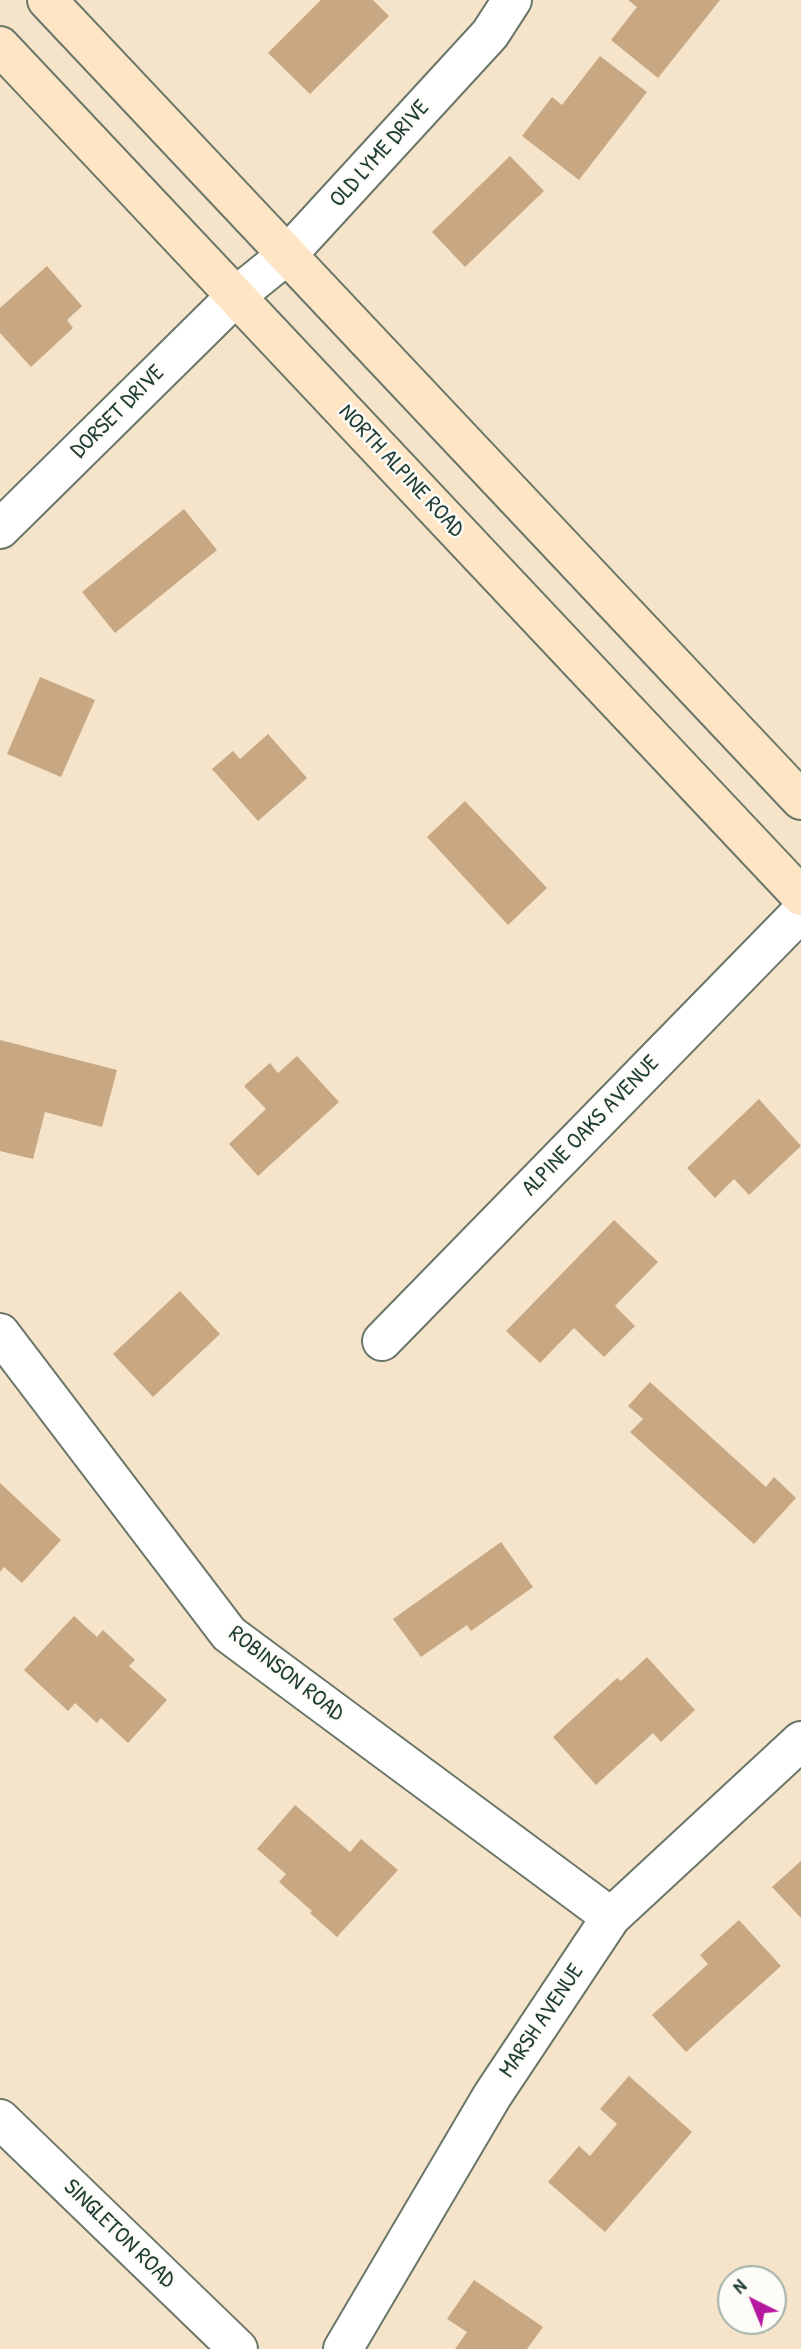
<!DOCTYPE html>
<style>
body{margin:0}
#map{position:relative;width:801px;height:2349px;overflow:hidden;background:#f5e3ca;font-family:"Patrick Hand",sans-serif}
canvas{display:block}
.north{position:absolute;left:717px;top:2265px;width:70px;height:70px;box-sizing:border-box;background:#fdfcf7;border:2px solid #a4b0a9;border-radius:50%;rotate:317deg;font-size:19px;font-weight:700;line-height:28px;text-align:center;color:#1f3d34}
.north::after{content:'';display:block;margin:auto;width:24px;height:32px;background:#b5179e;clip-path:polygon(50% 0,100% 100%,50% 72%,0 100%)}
</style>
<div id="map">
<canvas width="801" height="2349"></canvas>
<div class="north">N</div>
</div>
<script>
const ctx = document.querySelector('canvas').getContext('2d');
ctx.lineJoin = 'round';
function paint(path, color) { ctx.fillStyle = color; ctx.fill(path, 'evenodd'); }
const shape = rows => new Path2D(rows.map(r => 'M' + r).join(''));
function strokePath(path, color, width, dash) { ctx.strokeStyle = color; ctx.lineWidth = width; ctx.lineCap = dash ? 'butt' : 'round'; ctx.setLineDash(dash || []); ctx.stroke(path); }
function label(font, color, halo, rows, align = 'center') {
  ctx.font = font + ' "Patrick Hand",sans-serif'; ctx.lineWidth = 5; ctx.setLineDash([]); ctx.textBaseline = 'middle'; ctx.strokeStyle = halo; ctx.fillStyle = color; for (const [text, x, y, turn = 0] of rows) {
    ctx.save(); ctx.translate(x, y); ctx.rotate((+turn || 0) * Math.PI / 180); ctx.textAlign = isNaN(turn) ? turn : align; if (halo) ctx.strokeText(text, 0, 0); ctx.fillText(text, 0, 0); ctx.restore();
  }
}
paint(shape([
 [321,0,373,0,389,16,310,94,268,53],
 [628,0,720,0,658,78,611,40,637,7],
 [600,56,647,92,579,180,522,136,552,97,562,105],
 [510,156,544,191,465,267,432,232],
 [47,266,82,306,67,320,73,328,31,367,0,333,0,308],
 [184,509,217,550,115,633,82,592],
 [40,677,95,700,61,777,7,754],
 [268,734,307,778,258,821,212,769,233,751,240,759],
 [465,801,547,888,508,925,427,837],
 [0,1040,117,1070,102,1127,45,1112,33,1159,0,1151],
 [297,1056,339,1102,258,1176,229,1144,266,1109,244,1086,270,1063,278,1073],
 [759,1099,801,1146,749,1195,734,1179,715,1198,687,1168],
 [614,1220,658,1262,615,1306,635,1326,604,1357,574,1328,540,1363,506,1331],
 [180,1291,220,1334,153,1397,113,1354],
 [650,1382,766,1487,774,1477,796,1498,754,1544,630,1432,643,1419,628,1406],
 [0,1483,61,1540,22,1583,4,1567,0,1572],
 [501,1542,533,1587,471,1631,467,1625,421,1657,393,1619],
 [74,1616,97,1637,103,1630,135,1660,129,1666,167,1700,128,1743,101,1718,97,1723,75,1703,68,1711,24,1670],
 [647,1657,695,1710,661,1742,653,1733,596,1785,553,1737,617,1678,621,1681],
 [295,1805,350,1852,361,1839,398,1870,337,1937,310,1913,312,1911,279,1882,286,1874,257,1849],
 [801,1861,801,1918,772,1887],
 [739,1920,781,1966,686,2052,652,2015,708,1964,700,1955],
 [629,2076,692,2132,605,2232,548,2182,579,2146,590,2156,617,2124,600,2109],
 [474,2280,543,2327,527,2349,455,2349,467,2332,447,2319]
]), '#c7a883');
const minor = shape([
 [0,529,236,296,288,254,490,34,512,0],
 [0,1333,229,1634,611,1917],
 [382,1341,801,912],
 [0,2119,238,2349],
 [343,2349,492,2096,611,1917,801,1741]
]);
const secondary = shape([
 [47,0,801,800],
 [0,46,801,896]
]);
strokePath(minor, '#6a7768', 42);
strokePath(secondary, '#6a7768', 42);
strokePath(minor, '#fff', 38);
strokePath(secondary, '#fde5c5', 38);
label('23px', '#1f3d34', '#fdfcf7', [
 ["OLD LYME DRIVE",380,154,-48],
 ["DORSET DRIVE",118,412,-45],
 ["NORTH ALPINE ROAD",401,471,47],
 ["ALPINE OAKS AVENUE",591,1126,-46],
 ["ROBINSON ROAD",286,1674,38],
 ["MARSH AVENUE",542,2021,-56],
 ["SINGLETON ROAD",119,2234,44]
]);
</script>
